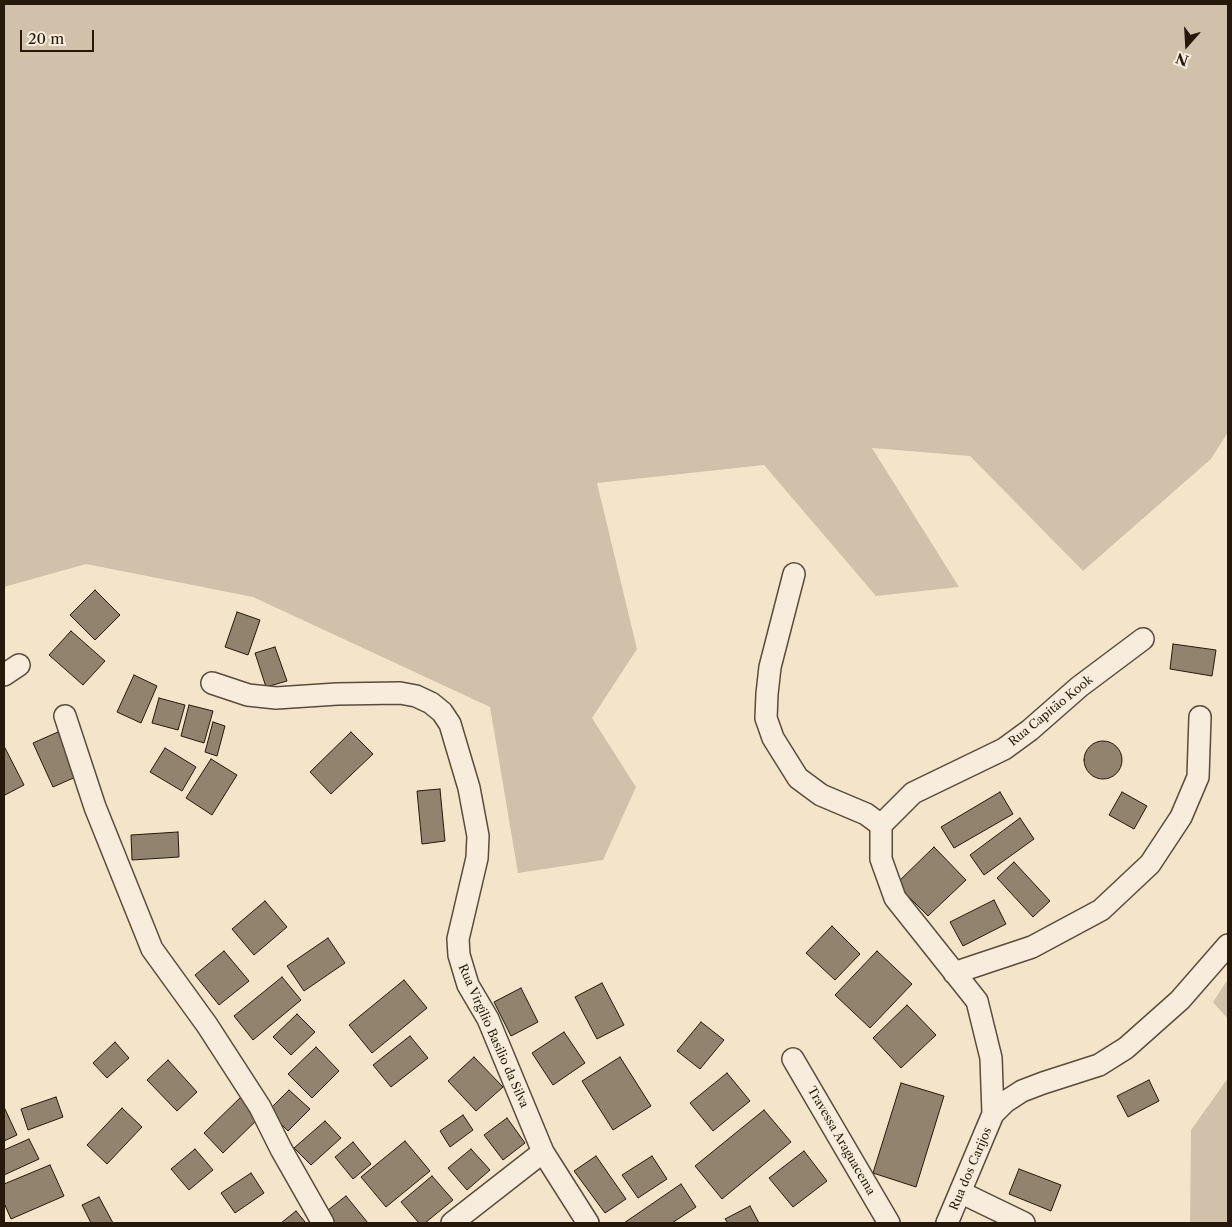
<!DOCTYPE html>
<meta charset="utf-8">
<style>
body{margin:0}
#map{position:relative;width:1232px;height:1227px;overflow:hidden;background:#f4e4ca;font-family:"Libre Caslon Text",serif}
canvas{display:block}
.frame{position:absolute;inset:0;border:5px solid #26190b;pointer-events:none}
.north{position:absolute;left:1162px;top:20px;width:50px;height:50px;-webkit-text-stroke:4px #f8eddd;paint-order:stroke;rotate:199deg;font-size:14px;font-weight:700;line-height:20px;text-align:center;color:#26190b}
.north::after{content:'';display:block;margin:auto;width:18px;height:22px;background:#26190b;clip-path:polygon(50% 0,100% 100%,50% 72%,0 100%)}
.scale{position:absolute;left:20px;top:30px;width:74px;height:22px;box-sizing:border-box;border:2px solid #26190b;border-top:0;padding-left:6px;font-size:15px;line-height:18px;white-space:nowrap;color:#26190b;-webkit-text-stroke:4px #f8eddd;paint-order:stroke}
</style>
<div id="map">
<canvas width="1232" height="1227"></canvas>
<div class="frame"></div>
<div class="north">N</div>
<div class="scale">20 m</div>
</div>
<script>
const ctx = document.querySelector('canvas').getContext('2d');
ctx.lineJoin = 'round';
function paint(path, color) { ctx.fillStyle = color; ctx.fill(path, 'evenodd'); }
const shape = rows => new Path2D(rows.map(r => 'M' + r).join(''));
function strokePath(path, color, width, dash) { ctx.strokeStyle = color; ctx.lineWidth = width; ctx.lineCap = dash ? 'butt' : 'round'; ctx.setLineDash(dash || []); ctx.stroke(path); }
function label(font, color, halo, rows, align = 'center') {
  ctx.font = font + ' "Libre Caslon Text",serif'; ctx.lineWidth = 4; ctx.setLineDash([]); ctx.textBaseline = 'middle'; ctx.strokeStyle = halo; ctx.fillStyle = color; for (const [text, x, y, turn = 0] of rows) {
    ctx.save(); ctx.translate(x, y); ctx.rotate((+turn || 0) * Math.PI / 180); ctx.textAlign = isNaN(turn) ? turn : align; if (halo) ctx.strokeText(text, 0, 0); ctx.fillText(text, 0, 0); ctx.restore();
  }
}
paint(shape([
 [4,4,1228,4,1228,432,1211,459,1083,571,970,456,872,448,959,587,876,596,764,465,597,483,637,649,592,718,636,787,603,860,518,873,490,707,253,597,86,564,4,587],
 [1228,979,1228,1019,1213,1002],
 [1228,1078,1228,1223,1190,1223,1191,1130]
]), '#d1c1aa');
const building = shape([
 [95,590,120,615,95,640,70,615,95,590],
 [237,612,260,620,248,655,225,647,237,612],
 [71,631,105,661,83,685,49,655,71,631],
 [1173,644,1216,650,1212,676,1170,669,1173,644],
 [275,647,287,681,266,687,255,653,275,647],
 [134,675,157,686,141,723,117,712,134,675],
 [159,698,185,705,178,730,152,723,159,698],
 [189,705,213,711,204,743,181,736,189,705],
 [213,722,225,726,217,756,205,752,213,722],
 [58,732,78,776,53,787,33,743,58,732],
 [351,732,373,754,331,794,310,772,351,732],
 '1084 760a19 19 0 1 1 38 0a19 19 0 1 1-38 0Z',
 [4,746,24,785,5,795,4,792,4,746],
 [165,748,196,767,182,791,150,772,165,748],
 [211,759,237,775,212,815,186,798,211,759],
 [440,789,445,841,422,844,417,791,440,789],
 [1000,792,1013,814,954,848,941,827,1000,792],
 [1122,792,1147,806,1134,829,1109,815,1122,792],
 [1020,818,1034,839,984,875,970,855,1020,818],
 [178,832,179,857,132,860,131,835,178,832],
 [934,847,966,880,928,916,896,884,934,847],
 [1014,862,1050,901,1033,917,997,878,1014,862],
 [994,900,1006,924,963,946,950,922,994,900],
 [265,901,287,927,254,955,232,929,265,901],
 [832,926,860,954,835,980,806,953,832,926],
 [328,938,345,963,304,991,287,966,328,938],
 [224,951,249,981,219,1005,195,975,224,951],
 [877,951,912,984,870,1028,835,995,877,951],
 [282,977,301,1000,253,1040,234,1016,282,977],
 [404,980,427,1008,372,1053,349,1025,404,980],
 [602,983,624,1025,597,1039,575,997,602,983],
 [521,988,538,1022,511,1036,494,1002,521,988],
 [907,1005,936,1035,901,1068,873,1038,907,1005],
 [297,1014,315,1032,291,1055,273,1037,297,1014],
 [701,1022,724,1040,700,1069,677,1051,701,1022],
 [564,1032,585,1063,553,1085,532,1053,564,1032],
 [410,1036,428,1058,391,1087,373,1065,410,1036],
 [115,1042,129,1058,107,1078,93,1063,115,1042],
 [316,1047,339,1071,312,1098,288,1074,316,1047],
 [474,1057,503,1087,476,1111,448,1081,474,1057],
 [620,1057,651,1106,613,1130,582,1081,620,1057],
 [168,1060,197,1092,177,1111,147,1080,168,1060],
 [727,1073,750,1101,713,1131,690,1103,727,1073],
 [1149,1080,1159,1101,1128,1117,1117,1096,1149,1080],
 [901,1083,944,1096,916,1187,873,1173,901,1083],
 [289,1090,310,1109,288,1131,268,1111,289,1090],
 [243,1095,262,1115,223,1153,204,1133,243,1095],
 [56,1097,63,1117,28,1130,21,1109,56,1097],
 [4,1107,17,1135,4,1141,4,1107],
 [122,1108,142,1127,107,1164,87,1145,122,1108],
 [764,1110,791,1142,722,1199,695,1166,764,1110],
 [463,1115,473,1130,450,1147,440,1131,463,1115],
 [507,1118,525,1143,503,1160,484,1135,507,1118],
 [325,1121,341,1138,311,1165,294,1148,325,1121],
 [29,1139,39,1159,4,1175,4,1150,29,1139],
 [405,1141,430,1171,386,1207,361,1177,405,1141],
 [353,1142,371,1164,353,1179,335,1157,353,1142],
 [195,1149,213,1170,189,1190,171,1169,195,1149],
 [471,1149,490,1170,467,1190,448,1168,471,1149],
 [804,1151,827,1181,793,1207,769,1178,804,1151],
 [596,1156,626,1199,605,1213,574,1171,596,1156],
 [652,1156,667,1179,638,1198,622,1175,652,1156],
 [50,1165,64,1196,11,1219,4,1203,4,1184,50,1165],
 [1019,1169,1061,1185,1051,1211,1009,1194,1019,1169],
 [251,1173,264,1193,235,1213,221,1193,251,1173],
 [432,1176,453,1200,425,1223,419,1223,401,1202,432,1176],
 [681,1184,696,1207,672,1223,624,1223,681,1184],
 [346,1196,368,1223,330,1223,323,1214,346,1196],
 [99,1197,113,1223,91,1223,82,1205,99,1197],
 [750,1206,759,1223,728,1223,725,1219,750,1206],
 [296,1211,306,1223,281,1223,296,1211]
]);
paint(building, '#91836e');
strokePath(building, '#26190b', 1);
const street = shape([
 [794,574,770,667,767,694,766,718,773,738,798,778,821,795,866,814,881,825,881,859,895,898,977,1001,991,1058,993,1114],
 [4,675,19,665],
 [212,683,248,695,276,698,337,694,400,693,416,696,431,703,442,712,450,724,469,788,478,836,477,858,458,939,459,955,468,985,488,1019,543,1152,588,1223],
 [65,716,95,807,152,949,207,1025,260,1107,281,1149,323,1223],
 [881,825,913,793,1004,749,1030,730,1079,687,1143,639],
 [954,973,1032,947,1101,910,1150,864,1181,817,1198,777,1200,717],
 [793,1059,889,1223],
 [962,1193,1024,1223],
 [452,1223,543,1152],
 [947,1223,993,1114,1005,1102,1022,1091,1043,1083,1099,1065,1126,1048,1180,1000,1228,945]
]);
strokePath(street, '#5a4c3b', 24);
strokePath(street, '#f8eddd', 21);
label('12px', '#26190b', '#f8eddd', [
 ["Rua Capitão Kook",1051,711,-39],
 ["Rua Virgilio Basilio da Silva",493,1036,66],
 ["Travessa Araguacema",841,1141,60],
 ["Rua dos Carijos",971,1169,-67]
]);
</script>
